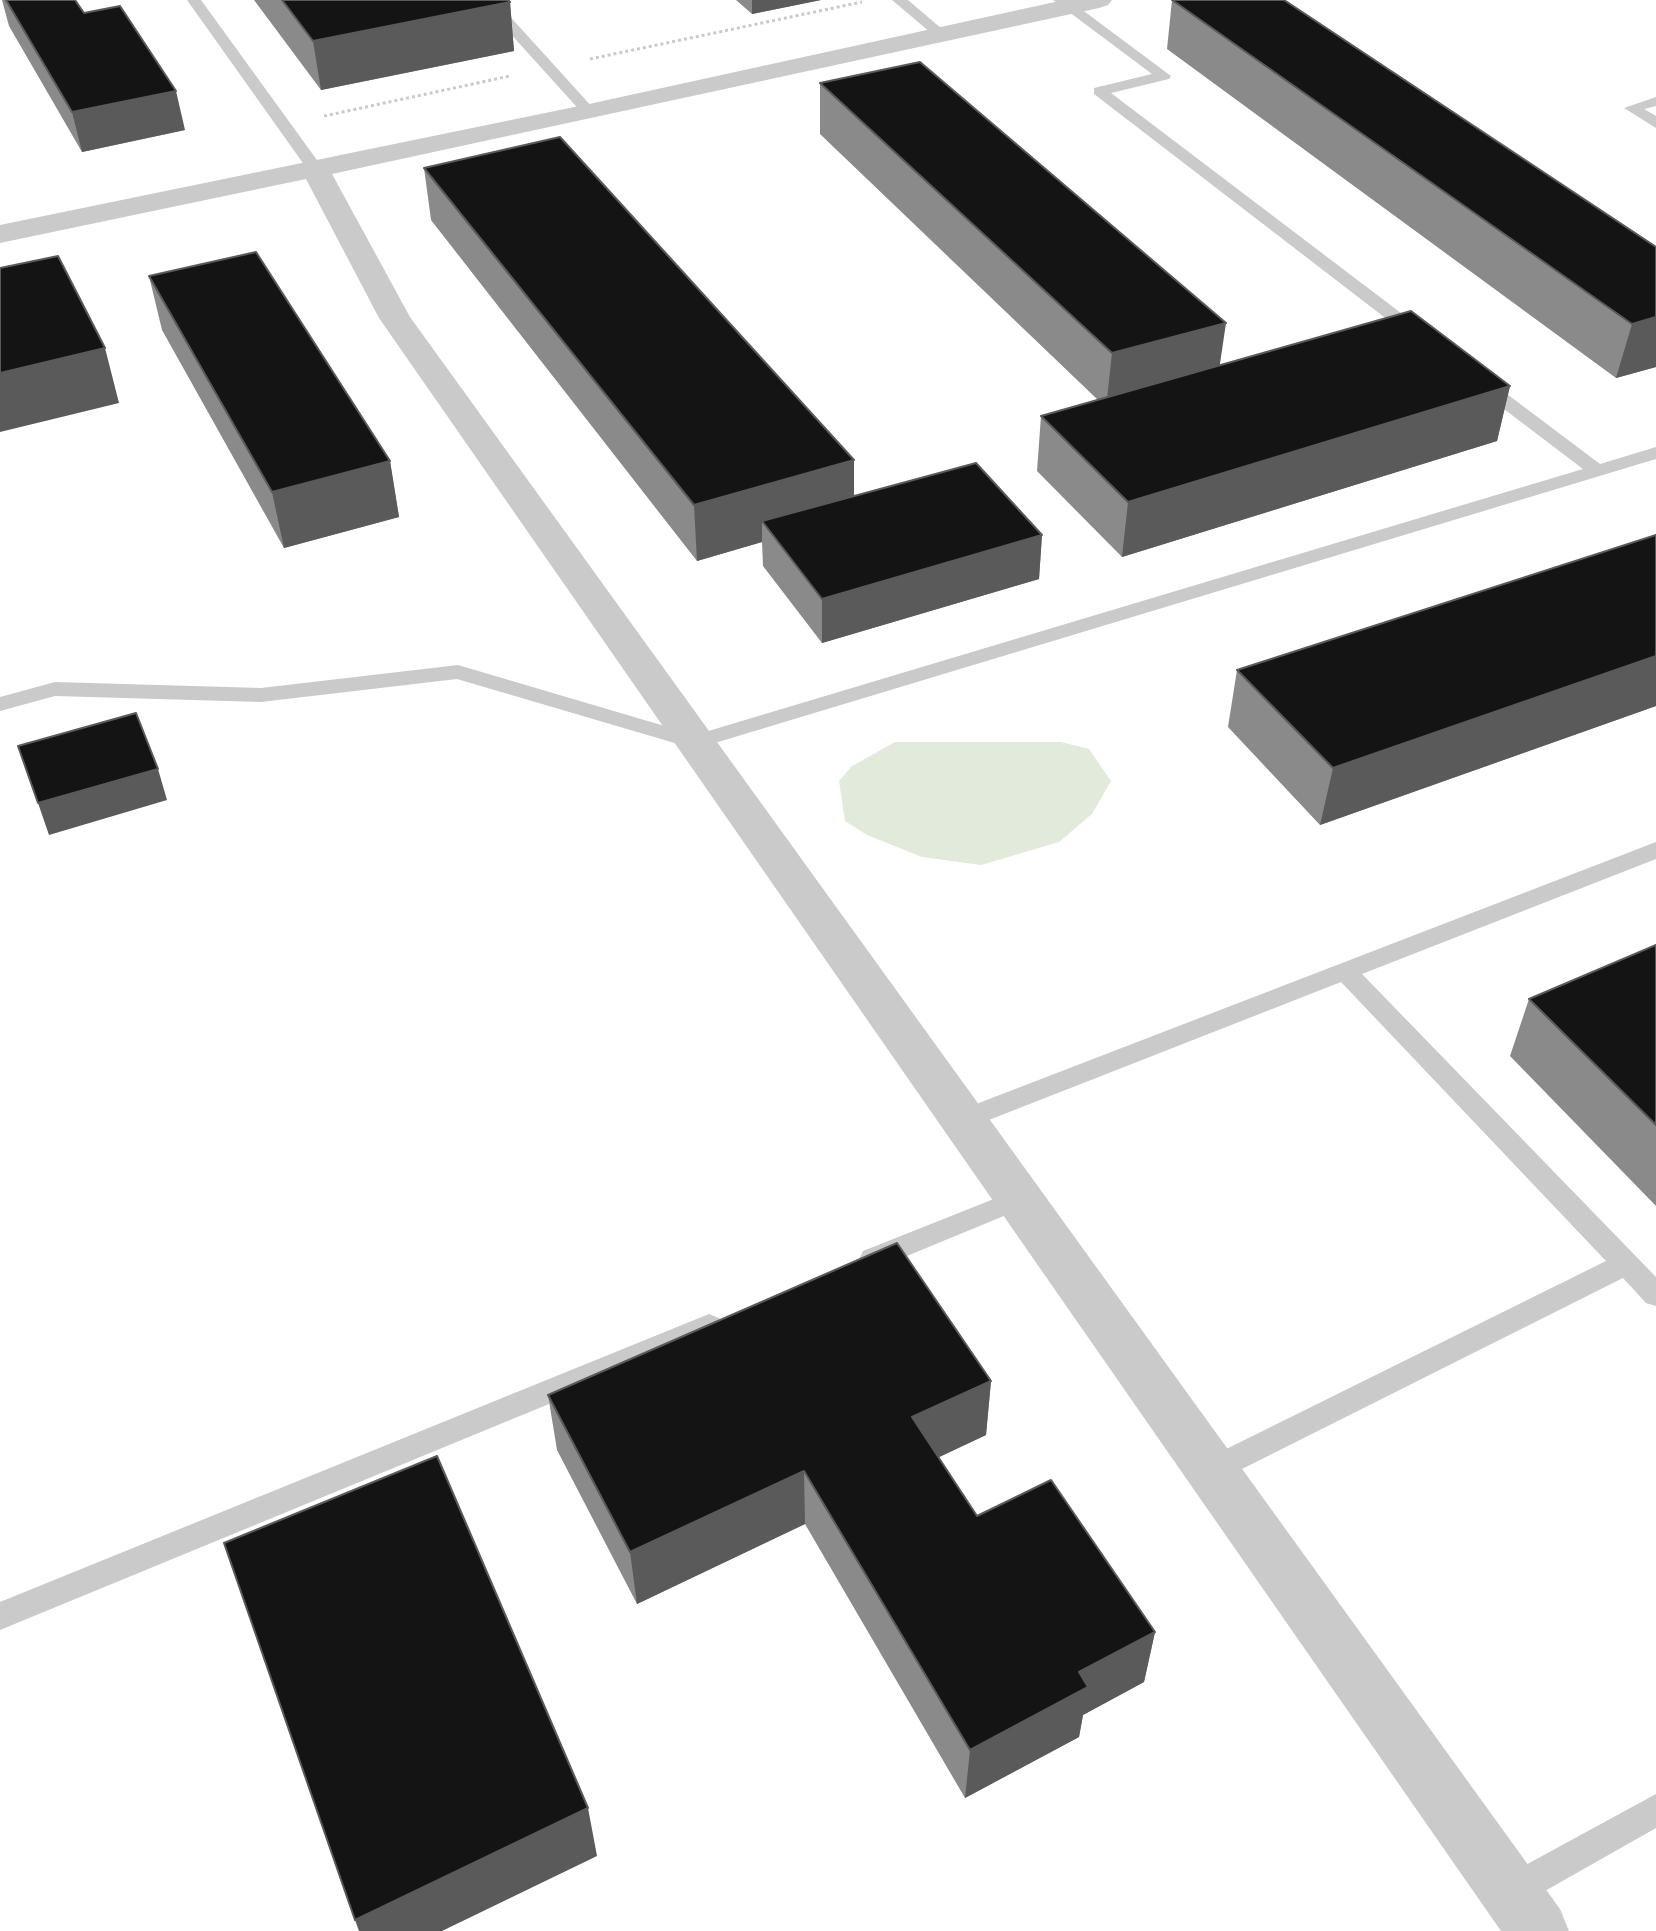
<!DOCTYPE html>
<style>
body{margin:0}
canvas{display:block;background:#fff}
</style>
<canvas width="1656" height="1931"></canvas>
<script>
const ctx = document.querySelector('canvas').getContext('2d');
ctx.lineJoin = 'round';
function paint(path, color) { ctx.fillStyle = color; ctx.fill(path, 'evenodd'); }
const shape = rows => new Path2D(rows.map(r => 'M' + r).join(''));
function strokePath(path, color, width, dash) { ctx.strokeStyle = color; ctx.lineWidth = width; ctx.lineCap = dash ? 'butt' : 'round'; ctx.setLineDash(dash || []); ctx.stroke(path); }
paint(shape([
 [895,742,1061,742,1089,749,1111,781,1092,814,1059,842,981,865,922,857,867,835,845,821,839,781,852,766]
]), '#e1eadb');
strokePath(shape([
 [590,59,862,2],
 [324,116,510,76]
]), '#cacaca', 3, [3, 3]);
paint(shape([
 [187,0,201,0,322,167,322,173,310,173,187,0],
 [480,0,495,0,594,109,594,115,584,115,480,0],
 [892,0,908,0,949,35,942,39,937,38,892,0],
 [1053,0,1069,0,1171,76,1169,79,1111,93,1426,332,1429,336,1426,340,1414,340,1094,94,1094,88,1152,74,1053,0],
 [1656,97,1656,106,1644,109,1656,116,1656,128,1624,108,1656,97],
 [1481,378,1487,379,1600,464,1656,447,1656,459,695,749,457,679,261,702,55,696,0,711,0,697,55,682,261,688,458,665,695,735,1583,469,1475,387,1472,383,1475,379,1481,378],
 [1656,842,1656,859,1362,974,1656,1277,1656,1306,1646,1303,1623,1278,1220,1480,1210,1484,1200,1480,1195,1471,1200,1462,1606,1261,1341,982,971,1127,962,1130,953,1127,949,1120,953,1113,1656,842],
 [1019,1189,1028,1192,1032,1199,1028,1206,873,1270,863,1267,859,1259,863,1251,1019,1189],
 [709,1314,719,1318,723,1326,719,1334,0,1630,0,1602,709,1314],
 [1656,1794,1656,1828,1522,1904,1510,1909,1498,1904,1493,1892,1498,1880,1656,1794]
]), '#cacaca');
paint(shape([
 [1064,0,1112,0,1108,5,1099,8,332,174,410,317,1560,1909,1569,1931,1501,1931,379,318,306,179,0,243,0,225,589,104,1064,0]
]), '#cacaca');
paint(shape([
 [2,0,75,0,84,13,185,130,82,152,9,26],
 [254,0,508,0,510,2,514,51,321,90],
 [736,0,821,0,752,14],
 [1172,0,1656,247,1656,367,1616,378,1167,49],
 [820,83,1220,365,1510,386,1497,441,1122,557,1037,471,1041,416,1098,400,820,134],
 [424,168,854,496,1042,535,1039,579,822,643,763,566,762,542,697,561,431,220],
 [149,276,390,461,399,517,284,548,162,330],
 [1656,535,1656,706,1320,825,1228,727,1237,670],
 [1656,945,1656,1206,1510,1056,1529,999],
 [991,1381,986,1435,938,1457,977,1516,1155,1632,1144,1682,1083,1715,1079,1737,965,1798,805,1524,637,1604,557,1450,548,1395]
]), '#8a8a8a');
paint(shape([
 [752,0,821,0,752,14],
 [510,2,514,51,321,90,313,41],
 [176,91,185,130,82,152,72,112],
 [1656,317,1656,367,1616,378,1632,324],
 [1226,323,1218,377,1106,408,1112,353],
 [105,348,119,403,0,432,0,373],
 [1510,386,1497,441,1122,557,1128,502],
 [854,460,854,515,762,521,762,542,697,561,694,505],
 [390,461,399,517,284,548,272,492],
 [1042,535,1039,579,822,643,822,599],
 [1656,656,1656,706,1320,825,1333,768],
 [158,769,167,800,49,835,38,803],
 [991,1381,986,1435,910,1471,912,1417],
 [804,1471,805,1524,637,1604,630,1552],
 [1155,1632,1144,1682,1083,1715,1079,1737,965,1798,970,1750,1079,1672],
 [588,1808,597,1856,442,1931,359,1931,355,1920]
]), '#5a5a5a');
const building = shape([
 [6,0,75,0,84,13,120,6,176,91,72,112,6,0],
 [282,0,508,0,510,2,313,41,282,0],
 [1172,0,1284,0,1656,247,1656,317,1632,324,1172,0],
 [920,62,1226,323,1112,353,820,83,920,62],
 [560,137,854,460,694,505,424,168,560,137],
 [256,252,390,461,272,492,149,276,256,252],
 [58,256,105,348,0,373,0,268,58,256],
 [1411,311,1510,386,1128,502,1041,416,1411,311],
 [976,463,1042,535,822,599,762,521,976,463],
 [1656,535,1656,656,1333,768,1237,670,1656,535],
 [136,713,158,769,38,803,18,746,136,713],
 [1656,945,1656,1125,1529,999,1656,945],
 [897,1243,991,1381,912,1417,977,1516,1051,1480,1155,1632,1079,1672,1088,1687,970,1750,804,1471,630,1552,548,1395,897,1243],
 [437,1456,588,1808,355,1920,224,1543,437,1456]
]);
paint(building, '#141414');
strokePath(building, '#5a5a5a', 2);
</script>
